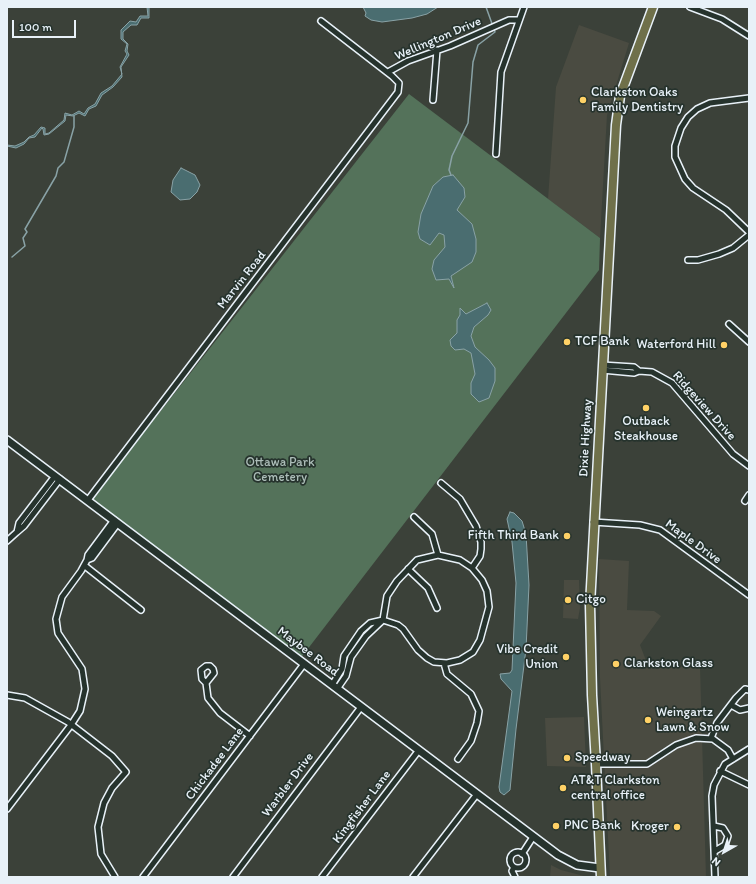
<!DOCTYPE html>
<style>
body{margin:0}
#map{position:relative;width:756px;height:884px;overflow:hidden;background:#3b4139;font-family:Itim,sans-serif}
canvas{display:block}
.frame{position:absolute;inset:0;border:8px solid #e8f1f8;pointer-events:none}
.north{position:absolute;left:704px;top:832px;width:40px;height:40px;-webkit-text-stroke:3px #26332d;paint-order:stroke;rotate:219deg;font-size:11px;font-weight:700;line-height:16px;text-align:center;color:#e8f1f8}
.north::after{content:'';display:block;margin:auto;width:14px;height:18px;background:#e8f1f8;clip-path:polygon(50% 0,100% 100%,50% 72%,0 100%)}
.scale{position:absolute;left:12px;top:20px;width:64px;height:18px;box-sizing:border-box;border:2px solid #e8f1f8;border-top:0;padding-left:5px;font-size:12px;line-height:14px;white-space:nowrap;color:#e8f1f8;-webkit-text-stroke:3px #26332d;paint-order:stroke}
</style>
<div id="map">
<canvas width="756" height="884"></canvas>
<div class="frame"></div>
<div class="north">N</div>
<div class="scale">100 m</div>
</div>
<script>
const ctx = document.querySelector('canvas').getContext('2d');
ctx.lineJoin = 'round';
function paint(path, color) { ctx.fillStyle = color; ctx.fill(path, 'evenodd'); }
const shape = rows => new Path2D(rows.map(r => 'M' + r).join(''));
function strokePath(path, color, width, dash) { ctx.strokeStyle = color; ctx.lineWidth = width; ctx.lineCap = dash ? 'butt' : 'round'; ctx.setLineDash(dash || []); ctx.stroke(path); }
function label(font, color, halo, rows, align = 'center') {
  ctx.font = font + ' Itim,sans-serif'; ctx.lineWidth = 3.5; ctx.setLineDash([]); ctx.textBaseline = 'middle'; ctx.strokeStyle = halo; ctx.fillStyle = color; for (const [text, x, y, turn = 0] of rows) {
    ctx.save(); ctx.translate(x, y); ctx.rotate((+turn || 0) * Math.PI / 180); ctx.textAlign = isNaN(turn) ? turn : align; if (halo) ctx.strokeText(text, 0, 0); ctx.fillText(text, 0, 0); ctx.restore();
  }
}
paint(shape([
 [579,25,629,43,607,115,600,238,548,199,556,87],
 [599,559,629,561,627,610,654,611,661,616,640,645,649,668,700,666,706,877,610,877,600,678],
 [564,580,579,580,580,608,578,619,563,618],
 [584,717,586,767,547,766,545,718],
 [551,865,561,870,588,877,550,877]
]), '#4a4b41');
paint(shape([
 [409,94,600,238,599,270,300,659,91,500]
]), '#54725a');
const water = shape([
 [147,7,149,7,149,18,141,18,137,25,131,25,123,32,123,39,128,44,127,51,129,55,121,67,122,77,113,87,102,95,96,106,89,109,85,116,79,113,73,116,66,115,65,121,49,134,44,135,43,129,42,128,35,137,29,138,24,144,16,148,7,146,7,145,15,146,24,142,29,137,34,135,41,127,45,128,45,134,49,133,64,120,65,113,72,115,79,111,84,114,88,108,95,104,101,93,112,86,122,74,120,67,127,54,125,51,127,44,121,39,121,30,130,21,136,22,140,16,148,16,147,7],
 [363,7,438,7,427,14,412,18,382,22,371,20,365,16,366,13,363,7],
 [181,168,195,175,200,185,197,192,190,199,180,200,171,192,173,180,181,168],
 [453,175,464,188,465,197,457,210,472,224,476,239,476,252,472,262,451,276,454,288,449,279,436,280,432,269,434,260,445,247,444,235,439,233,430,245,420,239,418,232,421,214,433,186,443,177,453,175],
 [487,303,491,310,488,315,474,327,471,336,475,347,489,360,495,368,495,381,489,398,479,402,471,394,471,383,475,374,471,353,464,349,455,350,451,346,450,340,457,333,457,320,460,315,460,308,466,314,487,303],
 [510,512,514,513,522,521,526,534,529,585,526,649,516,729,510,790,504,795,500,792,499,787,512,691,501,679,500,674,510,673,512,670,516,583,512,542,507,519,510,512]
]);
paint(water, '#4a6d70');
strokePath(water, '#89a2a6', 1);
strokePath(shape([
 [451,175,449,170,452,156,468,123,473,62,478,45,495,32,486,7],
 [12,257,25,246,23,238,27,232,25,229,56,176,58,168,64,162,74,127,74,116]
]), '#89a2a6', 1.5);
const minor = shape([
 [690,7,722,19,749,36],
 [388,72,408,61,450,46,509,20,519,20],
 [749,98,710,103,697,109,688,117,681,128,675,146,675,157,685,179,693,188,726,210,749,232],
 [433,100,437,50],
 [496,154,501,72,524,7],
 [688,260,698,260,719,254,733,248,749,235],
 [729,324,749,342],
 [602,370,634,373,639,371,634,367,602,365],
 [639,371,652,372,672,383,733,454,749,466],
 [55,476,19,523,17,532,24,526,60,479],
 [441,483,460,499,476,526,481,542,481,549,480,556,472,568],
 [88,500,398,92,399,83,392,76,321,21],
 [745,501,749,495],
 [414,517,432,534,438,555],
 [114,520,88,555,87,560,92,558,118,523],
 [593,522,640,525,660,530,749,595],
 [7,541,17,532],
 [438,555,460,560,472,568,482,580,487,591,489,607,480,640,473,652,460,660,447,663,434,662,427,658,418,650,403,629,398,625,383,620,387,596,397,581,417,560,438,555],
 [85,566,141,610],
 [408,569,428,588,437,608],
 [444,663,447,674,471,694,479,711,477,723,471,741,458,759],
 [206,683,202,679,201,670,206,666,210,666,213,669,214,673,206,683,208,698,220,713,250,736],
 [332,685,342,669,344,656,361,631,370,623,383,620,366,636,351,657,346,676,337,689],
 [7,695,25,698,68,722,112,756,126,772,112,788,104,803,98,827,101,854,115,877],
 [731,705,740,710,749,708],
 [711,738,717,723,736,698,745,689,749,690],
 [596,764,647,764,676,745,696,738,713,739,728,750,733,759],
 [720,771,749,785],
 [7,809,71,725,80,711,85,689,82,669,58,633,56,619,62,597,81,571,87,560],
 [714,826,723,828,728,836,725,845,715,851],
 '510 860a8 8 0 1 1 16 0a8 8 0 1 1-16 0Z',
 [522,854,533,837],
 [514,867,512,871,515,877],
 [143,877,304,664],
 [233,877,361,707],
 [322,877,419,750],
 [413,877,477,794],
 [715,877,712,796,714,785,725,764,749,749]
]);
const secondary = shape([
 [7,440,558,855,577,865,600,868]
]);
const primary = shape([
 [601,877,596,764,592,695,590,605,616,125,620,96,653,7]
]);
strokePath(minor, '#e8f1f8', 8);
strokePath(secondary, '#e8f1f8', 10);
strokePath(primary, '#e8f1f8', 11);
strokePath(minor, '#26332d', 5);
strokePath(secondary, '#26332d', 7);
strokePath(primary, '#6f704a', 8);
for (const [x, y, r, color] of [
 [583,100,4,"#ffd166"],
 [567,342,4,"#ffd166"],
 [724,345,4,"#ffd166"],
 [646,408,4,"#ffd166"],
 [567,536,4,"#ffd166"],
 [568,600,4,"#ffd166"],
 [566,657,4,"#ffd166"],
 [616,664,4,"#ffd166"],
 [648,720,4,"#ffd166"],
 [567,758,4,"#ffd166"],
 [563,788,4,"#ffd166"],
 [556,826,4,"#ffd166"],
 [677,827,4,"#ffd166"]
]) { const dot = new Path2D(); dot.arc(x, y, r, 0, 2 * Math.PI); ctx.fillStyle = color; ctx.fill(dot); strokePath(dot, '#26332d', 1.5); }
label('13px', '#e8f1f8', '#26332d', [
 ["Wellington Drive",438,39,-23],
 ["Marvin Road",242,280,-52],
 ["Ridgeview Drive",704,406,48],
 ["Dixie Highway",586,438,-87],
 ["Maple Drive",693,542,36],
 ["Maybee Road",308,652,37],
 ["Chickadee Lane",215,764,-53],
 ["Warbler Drive",288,785,-53],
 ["Kingfisher Lane",362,807,-53]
]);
label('13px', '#e8f1f8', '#26332d', [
 ["Clarkston Oaks",591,93],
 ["Family Dentistry",591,108],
 ["TCF Bank",575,342],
 ["Waterford Hill",716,345,"right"],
 ["Outback",646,422,"center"],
 ["Steakhouse",646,437,"center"],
 ["Fifth Third Bank",559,536,"right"],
 ["Citgo",576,600],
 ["Vibe Credit",558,650,"right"],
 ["Union",558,665,"right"],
 ["Clarkston Glass",624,664],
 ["Weingartz",656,713],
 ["Lawn & Snow",656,728],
 ["Speedway",575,758],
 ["AT&T Clarkston",571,781],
 ["central office",571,796],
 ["PNC Bank",564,826],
 ["Kroger",669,827,"right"]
], 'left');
label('13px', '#adbeb9', '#26332d', [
 ["Ottawa Park",280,463],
 ["Cemetery",280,478]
]);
</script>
